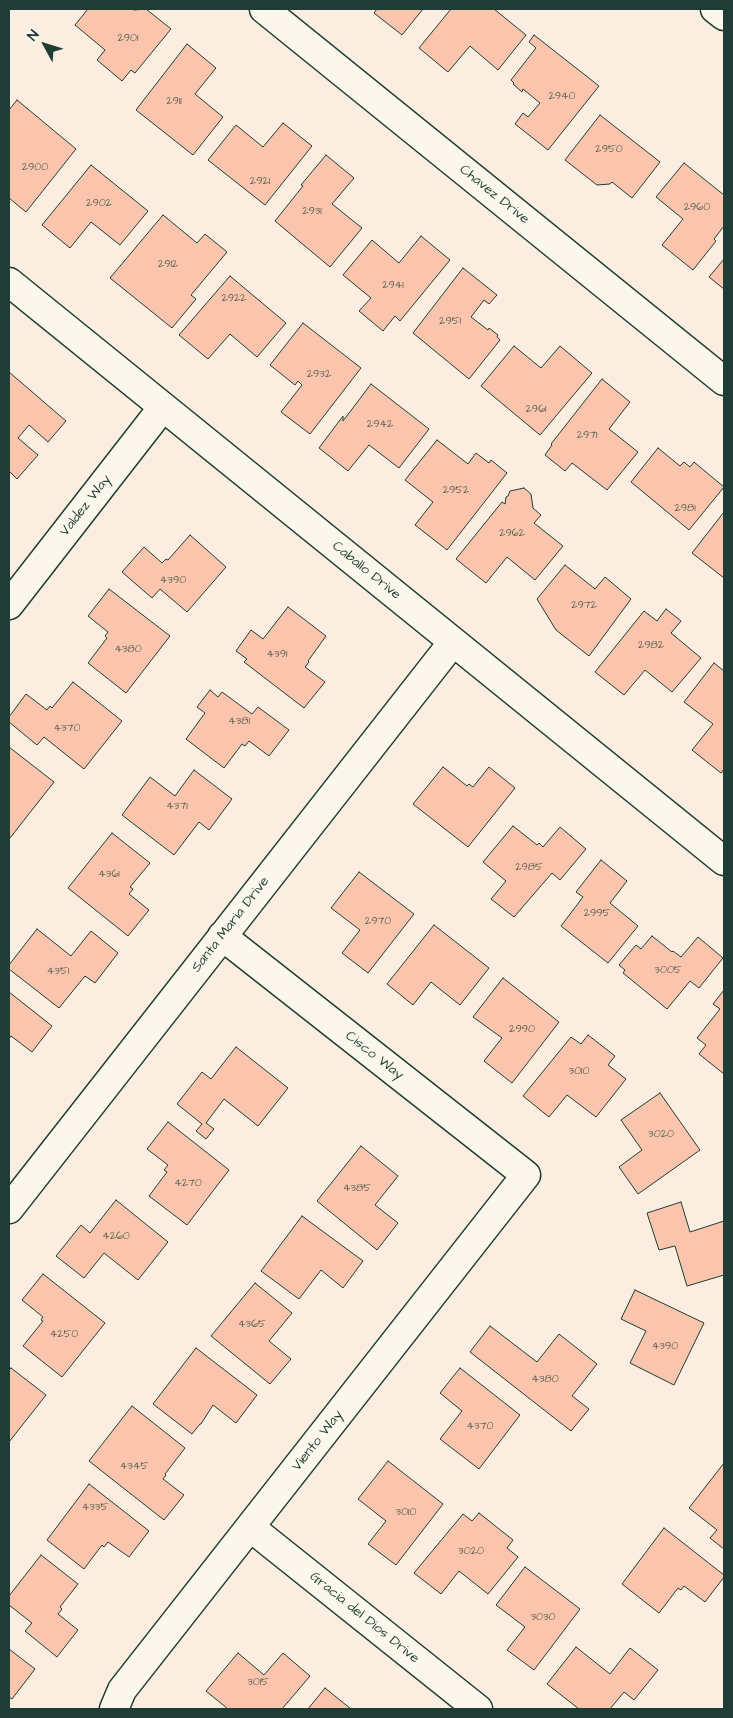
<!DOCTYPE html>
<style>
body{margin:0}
#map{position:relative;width:733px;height:1718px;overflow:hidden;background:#fbeddf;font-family:"Architects Daughter",sans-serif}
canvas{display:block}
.frame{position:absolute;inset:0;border:10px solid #1f3d34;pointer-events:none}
.north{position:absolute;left:20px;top:20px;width:50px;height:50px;-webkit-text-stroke:4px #fbf7ec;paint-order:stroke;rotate:309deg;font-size:14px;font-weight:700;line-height:20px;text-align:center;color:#1f3d34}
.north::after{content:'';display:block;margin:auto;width:18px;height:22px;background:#1f3d34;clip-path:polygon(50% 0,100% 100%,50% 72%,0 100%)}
</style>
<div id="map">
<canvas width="733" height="1718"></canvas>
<div class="frame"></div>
<div class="north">N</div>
</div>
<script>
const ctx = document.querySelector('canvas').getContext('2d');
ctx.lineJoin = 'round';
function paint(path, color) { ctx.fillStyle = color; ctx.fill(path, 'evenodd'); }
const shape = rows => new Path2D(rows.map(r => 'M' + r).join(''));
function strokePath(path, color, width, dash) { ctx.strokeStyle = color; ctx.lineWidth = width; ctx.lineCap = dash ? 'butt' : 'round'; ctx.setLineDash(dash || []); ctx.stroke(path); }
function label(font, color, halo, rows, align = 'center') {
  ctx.font = font + ' "Architects Daughter",sans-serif'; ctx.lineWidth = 4; ctx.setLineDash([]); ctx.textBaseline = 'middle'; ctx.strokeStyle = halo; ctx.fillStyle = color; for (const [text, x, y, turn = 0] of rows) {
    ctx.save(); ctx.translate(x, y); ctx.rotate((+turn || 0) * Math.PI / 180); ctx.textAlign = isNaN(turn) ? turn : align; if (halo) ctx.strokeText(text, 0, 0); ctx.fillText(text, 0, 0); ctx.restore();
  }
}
const building = shape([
 [88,9,132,9,134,10,146,9,171,29,135,73,131,70,122,81,97,60,105,50,75,25,88,9],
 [377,9,423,9,402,35,374,13,377,9],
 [451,9,494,9,526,35,498,70,470,46,448,72,419,48,451,9],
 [534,35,599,86,548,150,515,124,523,113,528,117,540,103,523,89,522,92,513,84,514,83,511,80,536,48,529,42,534,35],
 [187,44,216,68,195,94,223,117,193,155,136,110,187,44],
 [17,100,76,149,26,212,9,198,9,110,17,100],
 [600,115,660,162,632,198,612,182,610,184,597,185,565,160,600,115],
 [283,123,312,146,265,205,208,160,236,125,263,147,283,123],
 [326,155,354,178,332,204,362,228,330,267,275,221,303,186,301,185,326,155],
 [684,163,724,195,724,226,714,239,716,241,693,270,662,245,683,219,656,197,684,163],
 [91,165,148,211,120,245,91,222,70,248,42,225,91,165],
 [163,215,197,243,205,234,227,252,191,295,196,299,172,328,110,278,163,215],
 [421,236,450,260,400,321,395,316,383,331,359,311,371,298,343,275,372,240,399,263,421,236],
 [724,259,724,289,709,277,724,259],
 [463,268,497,295,489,304,484,300,471,317,488,330,489,328,498,335,497,337,500,340,469,379,413,333,463,268],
 [230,276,286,323,257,357,230,334,208,359,179,335,230,276],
 [303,323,361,368,310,434,281,412,302,385,298,381,295,385,270,365,303,323],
 [514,346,541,368,560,346,592,373,540,435,481,386,514,346],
 [9,372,66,421,48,442,29,425,18,438,38,455,17,479,9,471,9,372],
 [602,379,630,402,609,429,638,452,607,490,572,463,565,471,545,455,552,445,551,444,602,379],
 [371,384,429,429,399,468,369,445,348,471,319,448,343,416,343,421,371,384],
 [437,440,468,464,476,453,489,463,491,460,507,473,447,550,415,525,433,502,405,480,437,440],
 [658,448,680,466,684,462,690,467,694,462,724,487,689,530,631,482,658,448],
 [524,488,531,494,533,508,541,515,534,523,563,546,535,580,507,557,486,583,456,559,502,502,505,504,506,497,508,496,510,491,524,488],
 [724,512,724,578,692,553,724,512],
 [190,535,226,567,187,612,160,589,152,598,122,572,144,547,162,563,166,559,168,560,190,535],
 [565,565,595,589,605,577,631,599,589,656,556,630,537,599,565,565],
 [109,589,170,636,126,693,88,663,107,638,105,636,108,632,88,616,109,589],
 [288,607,326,636,308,661,309,662,305,667,325,682,304,708,244,662,247,659,236,651,251,630,263,639,288,607],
 [666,609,681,621,671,633,701,658,672,692,645,670,624,695,595,672,644,611,657,621,666,609],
 [714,663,724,671,724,769,721,773,692,750,713,724,684,702,714,663],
 [73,682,122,721,84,769,44,737,37,745,9,722,9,717,26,694,47,710,50,706,52,708,73,682],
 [210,690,218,697,222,692,252,714,258,707,289,730,269,756,249,741,245,746,242,744,224,768,186,739,205,713,197,707,210,690],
 [9,747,54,782,10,838,9,837,9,747],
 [443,767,467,786,469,784,473,787,489,767,515,788,468,847,413,804,443,767],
 [194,770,232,799,209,830,199,822,174,855,122,815,150,777,175,796,194,770],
 [513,826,537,845,539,843,543,847,560,827,586,849,560,880,552,873,514,917,491,899,506,881,483,862,513,826],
 [112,833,150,863,130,887,133,889,129,894,149,910,128,936,68,888,112,833],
 [601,860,627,881,610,903,638,926,608,963,561,926,583,897,576,892,601,860],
 [359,872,414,914,368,973,342,953,360,930,331,908,359,872],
 [434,925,489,968,460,1005,431,982,413,1005,387,984,434,925],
 [37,929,71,956,91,931,118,953,95,983,85,976,59,1008,9,969,9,965,37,929],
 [652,936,672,952,673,951,681,957,698,937,723,958,699,988,690,981,667,1009,623,973,625,970,619,965,636,945,641,949,652,936],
 [503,978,559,1022,512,1083,484,1061,502,1038,473,1017,503,978],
 [724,990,724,1074,699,1054,706,1045,697,1038,720,1009,713,1004,724,990],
 [9,992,52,1026,32,1052,11,1036,9,1039,9,992],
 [588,1035,615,1056,608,1065,626,1079,596,1117,567,1095,549,1117,523,1096,571,1037,581,1044,588,1035],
 [236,1047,288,1088,258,1126,224,1099,206,1123,214,1129,206,1139,196,1131,202,1124,177,1104,202,1072,211,1079,236,1047],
 [660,1093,700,1150,638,1194,619,1167,642,1150,621,1120,660,1093],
 [168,1122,229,1170,187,1225,149,1196,167,1172,164,1170,168,1165,147,1149,168,1122],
 [361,1146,398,1176,375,1205,398,1223,377,1250,317,1201,361,1146],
 [116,1200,168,1242,138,1280,104,1253,84,1278,56,1256,81,1225,90,1233,116,1200],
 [681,1202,690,1232,724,1221,724,1275,687,1286,675,1246,659,1250,647,1213,681,1202],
 [302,1216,363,1261,343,1288,321,1270,299,1299,261,1271,302,1216],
 [43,1274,105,1323,62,1377,23,1346,43,1321,41,1320,43,1317,22,1300,43,1274],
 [255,1283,292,1313,269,1341,291,1359,270,1384,211,1336,255,1283],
 [635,1290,704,1323,674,1385,630,1363,646,1331,621,1319,635,1290],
 [490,1326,537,1362,559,1334,597,1364,572,1396,589,1409,571,1431,470,1352,490,1326],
 [196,1348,257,1395,236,1423,213,1405,201,1424,200,1424,192,1434,153,1404,196,1348],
 [11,1368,46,1395,9,1442,9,1370,11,1368],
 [460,1368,520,1415,479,1469,440,1439,462,1411,440,1393,460,1368],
 [132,1406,185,1448,165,1474,166,1475,163,1479,184,1495,164,1520,89,1461,132,1406],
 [388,1461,443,1504,396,1565,368,1544,386,1521,358,1499,388,1461],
 [724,1463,724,1549,710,1538,717,1530,689,1508,724,1463],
 [89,1484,149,1531,129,1557,108,1542,104,1547,102,1545,84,1569,47,1540,89,1484],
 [479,1513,513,1540,507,1548,518,1557,488,1594,459,1571,441,1594,414,1573,463,1514,472,1521,479,1513],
 [664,1528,724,1575,724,1577,705,1602,684,1586,681,1590,678,1588,659,1613,622,1584,664,1528],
 [41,1555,78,1584,60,1607,62,1609,58,1614,78,1630,57,1657,25,1631,32,1623,9,1605,9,1596,41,1555],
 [525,1567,580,1609,534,1670,507,1650,525,1627,496,1605,525,1567],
 [576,1647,610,1674,630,1648,658,1670,634,1700,624,1692,610,1709,579,1709,547,1684,576,1647],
 [9,1649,35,1669,12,1699,9,1697,9,1649],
 [238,1653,264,1675,283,1653,310,1676,282,1709,228,1709,206,1691,238,1653],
 [325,1688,351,1709,308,1709,325,1688]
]);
paint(building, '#fac5ac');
strokePath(building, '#1f3d34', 1);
const minor = shape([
 [264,9,724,381],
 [9,282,724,861],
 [9,605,163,407],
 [9,1209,453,642],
 [250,1527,478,1709],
 [114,1709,122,1690,526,1175,222,936]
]);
const primary = shape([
 [715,9,724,16]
]);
strokePath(minor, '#1f3d34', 31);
strokePath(primary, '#1f3d34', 31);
strokePath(minor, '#fbf7ec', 28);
strokePath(primary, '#fbf7ec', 28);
label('11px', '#565f52', null, [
 ["2901",128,39],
 ["2940",562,97],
 ["2911",174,102],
 ["2950",609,150],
 ["2900",35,168],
 ["2921",260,182],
 ["2902",99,204],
 ["2960",697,208],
 ["2931",312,212],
 ["2912",168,265],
 ["2941",393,286],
 ["2922",234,299],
 ["2951",450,322],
 ["2932",319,375],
 ["2961",536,410],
 ["2942",380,425],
 ["2971",587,436],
 ["2952",456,491],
 ["2981",685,509],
 ["2962",512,534],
 ["4390",173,581],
 ["2972",584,606],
 ["2982",651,646],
 ["4380",128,650],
 ["4391",277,655],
 ["4381",239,722],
 ["4370",67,729],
 ["4371",177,807],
 ["2985",529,868],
 ["4361",109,875],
 ["2995",597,914],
 ["2970",378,922],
 ["3005",668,971],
 ["4351",58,972],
 ["2990",522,1030],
 ["3010",579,1072],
 ["3020",661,1135],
 ["4270",188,1184],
 ["4385",357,1189],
 ["4260",116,1237],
 ["4365",252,1325],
 ["4250",64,1335],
 ["4390",665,1347],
 ["4380",545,1380],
 ["4370",480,1427],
 ["4345",134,1467],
 ["4335",95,1508],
 ["3010",406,1513],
 ["3020",471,1552],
 ["3030",543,1618],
 ["3015",258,1683]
]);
label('14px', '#1f3d34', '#fbf7ec', [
 ["Chavez Drive",494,195,39],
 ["Valdez Way",86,506,-52],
 ["Caballo Drive",366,571,39],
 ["Santa Maria Drive",231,925,-52],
 ["Cisco Way",374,1056,38],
 ["Viento Way",318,1441,-52],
 ["Gracia del Dios Drive",364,1618,39]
]);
</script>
